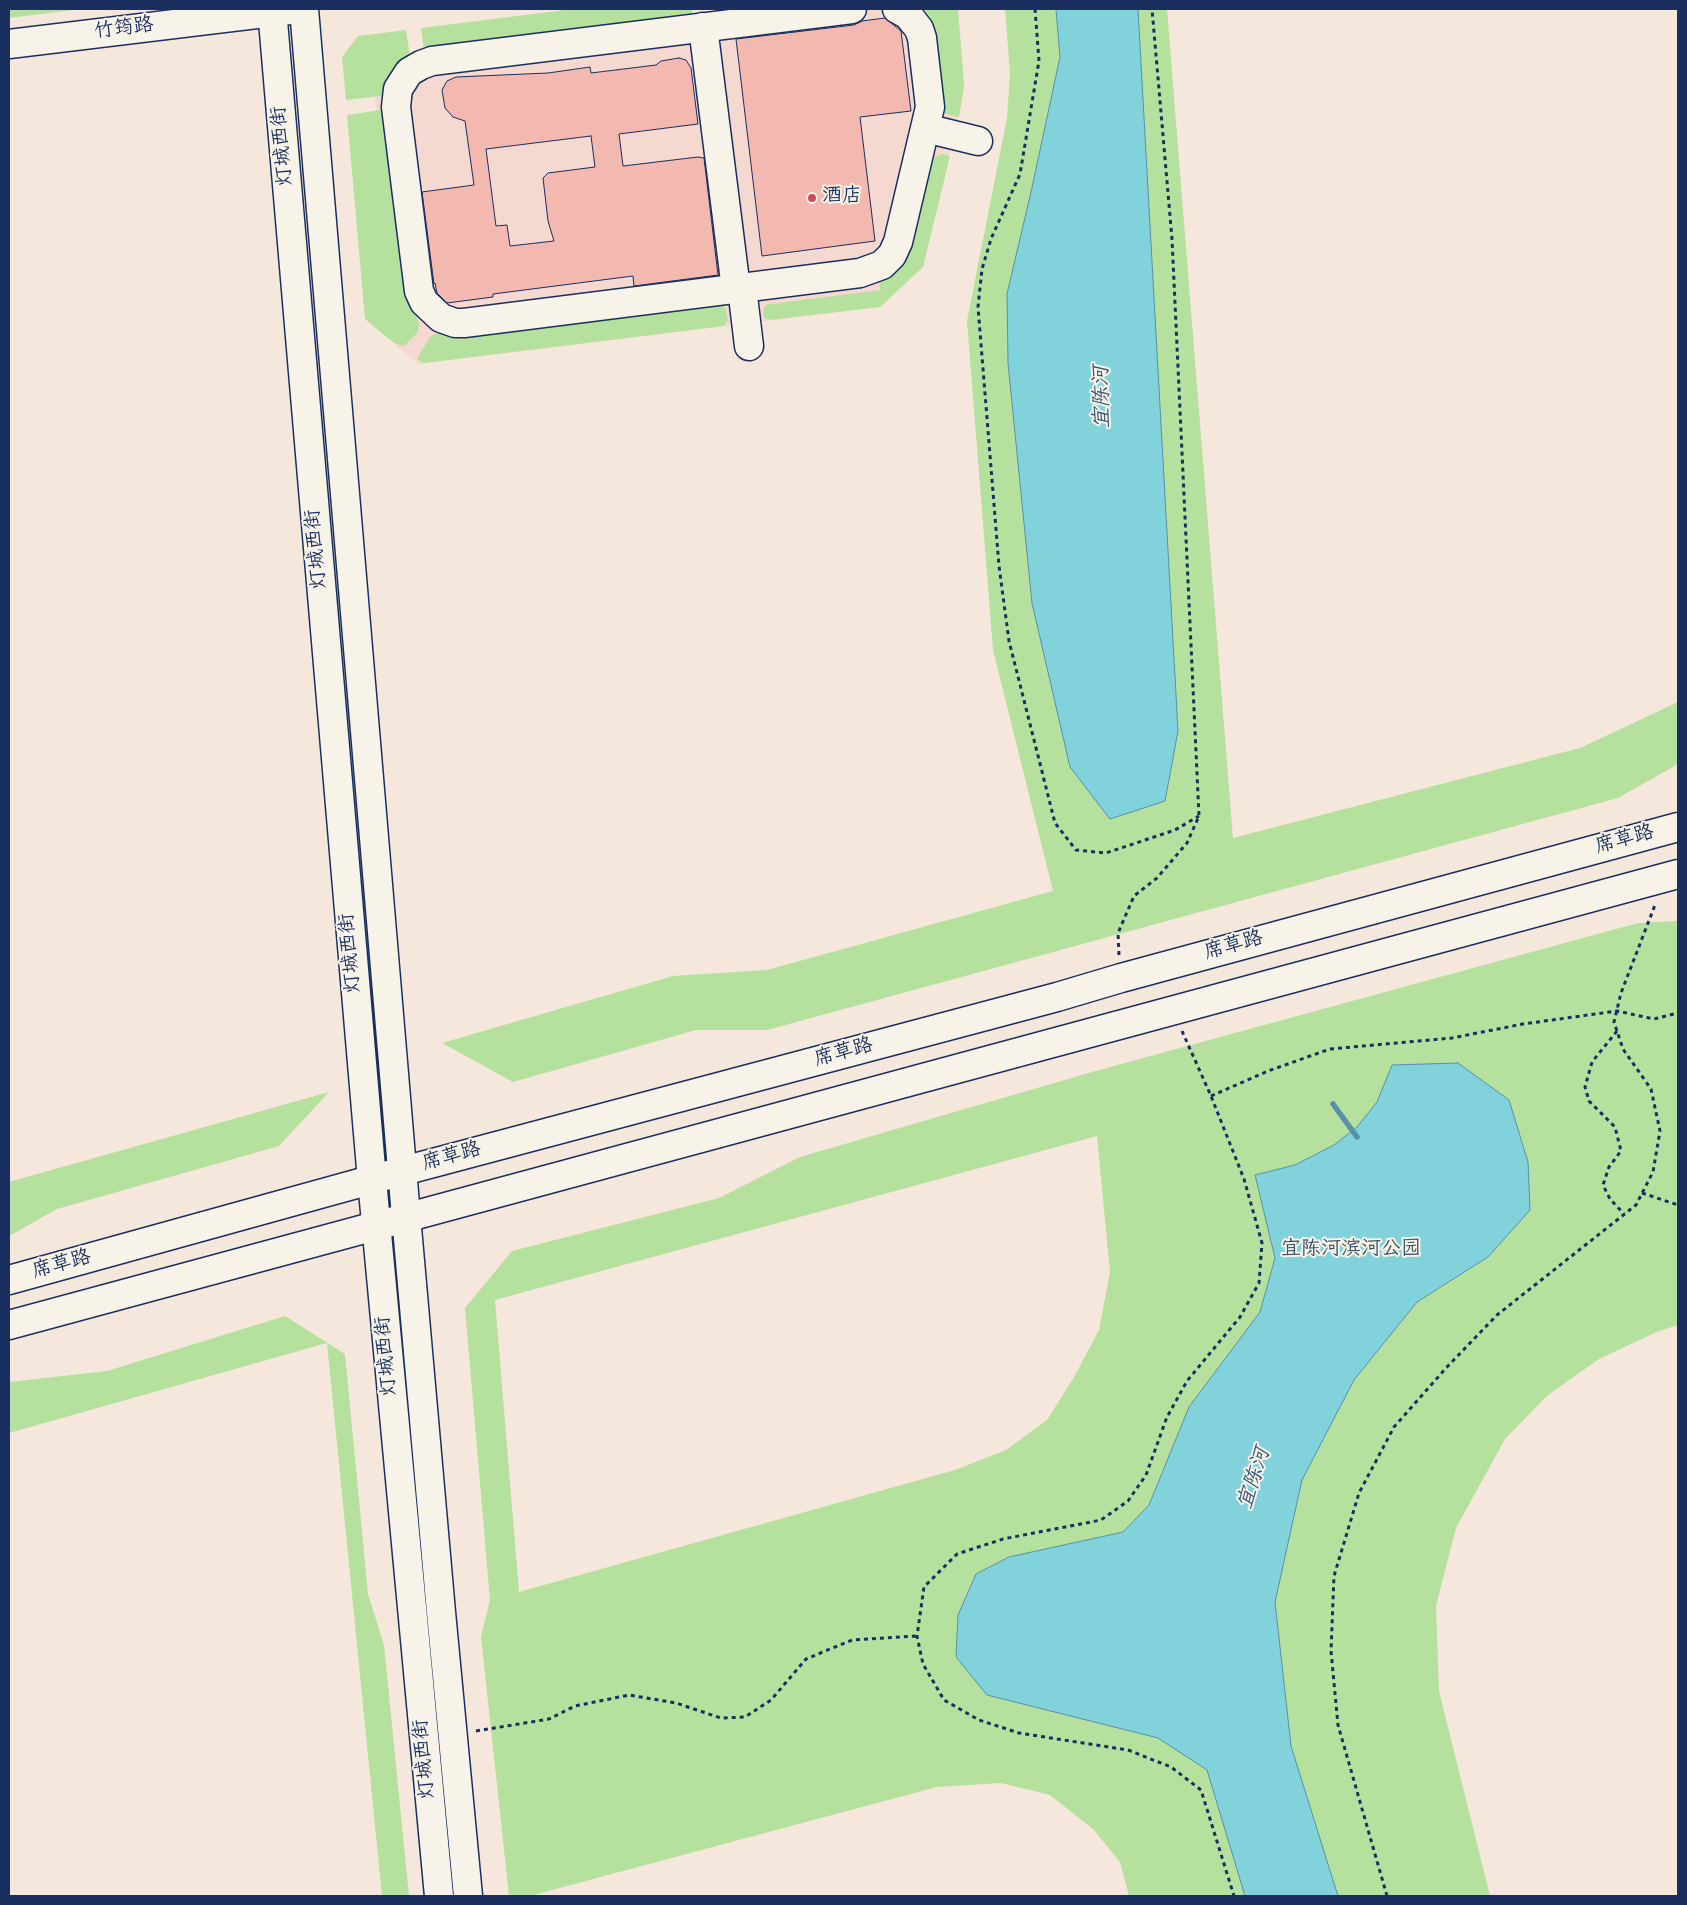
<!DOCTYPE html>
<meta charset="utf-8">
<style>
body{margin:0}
#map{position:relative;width:1687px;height:1905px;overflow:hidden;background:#f6e7dd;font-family:"Indie Flower",sans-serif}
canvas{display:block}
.frame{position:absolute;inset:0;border:10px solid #1b2f5e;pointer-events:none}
</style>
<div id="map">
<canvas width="1687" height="1905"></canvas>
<div class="frame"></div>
</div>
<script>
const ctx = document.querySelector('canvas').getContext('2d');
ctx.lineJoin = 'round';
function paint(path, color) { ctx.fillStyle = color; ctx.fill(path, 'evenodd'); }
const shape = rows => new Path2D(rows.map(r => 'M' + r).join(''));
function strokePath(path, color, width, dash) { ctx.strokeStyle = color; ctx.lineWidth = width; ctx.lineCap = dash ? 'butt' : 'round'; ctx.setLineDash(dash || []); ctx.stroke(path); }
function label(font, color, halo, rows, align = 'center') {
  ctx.font = font + ' "Indie Flower","LXGW WenKai TC",sans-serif'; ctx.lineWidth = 4; ctx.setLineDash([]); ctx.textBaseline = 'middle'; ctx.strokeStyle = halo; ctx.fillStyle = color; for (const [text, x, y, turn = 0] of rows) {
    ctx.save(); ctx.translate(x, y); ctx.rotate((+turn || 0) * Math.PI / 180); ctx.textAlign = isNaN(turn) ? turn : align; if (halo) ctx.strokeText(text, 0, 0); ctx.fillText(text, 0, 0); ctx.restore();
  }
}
paint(shape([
 [809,9,958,9,964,85,962,101,923,267,880,307,418,364,396,345,372,67]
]), '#f5d9d0');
paint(shape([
 [9,9,81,9,9,18],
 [573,9,692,9,694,23,425,57,421,28],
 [924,9,958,9,964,85,959,117,943,113,936,106],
 [1005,9,1167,9,1233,838,1580,748,1678,702,1678,764,1618,798,767,1030,696,1030,513,1082,442,1043,673,976,767,970,1053,891,993,650,967,321,1007,118,1010,73],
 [406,30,411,63,389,95,346,100,342,57,358,36],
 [387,109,391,111,419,326,417,333,404,346,394,343,365,319,347,115],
 [943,154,950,156,923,267,880,307,769,320,764,318,763,310,766,305,770,304,880,290,879,279,928,162,934,157],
 [722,303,726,310,728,320,724,326,424,363,421,363,417,358,431,336,440,332],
 [1678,921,1678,1325,1659,1331,1599,1359,1548,1395,1505,1439,1456,1528,1436,1606,1439,1691,1490,1896,1129,1896,1120,1862,1093,1829,1050,1795,1001,1783,937,1787,537,1894,537,1896,509,1896,481,1637,490,1600,465,1308,512,1251,719,1198,800,1157,1092,1072,1638,923],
 [1097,1136,1110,1272,1099,1330,1073,1379,1047,1420,1006,1450,955,1470,519,1592,495,1300],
 [329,1092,279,1146,57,1209,9,1236,9,1182],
 [285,1316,345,1354,368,1594,384,1645,409,1896,382,1896,327,1343,9,1433,9,1382,107,1371]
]), '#b6e09d');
const water = shape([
 [1056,9,1138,9,1178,731,1165,801,1110,819,1070,767,1032,603,1008,363,1007,294,1031,192,1060,57,1056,9],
 [1458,1063,1509,1100,1528,1162,1530,1210,1488,1257,1417,1302,1354,1380,1302,1480,1275,1602,1291,1746,1338,1896,1245,1896,1207,1770,1158,1738,987,1695,956,1657,958,1615,976,1574,1009,1557,1123,1532,1149,1505,1189,1407,1260,1312,1275,1258,1255,1175,1295,1165,1334,1145,1357,1127,1377,1102,1392,1065,1458,1063]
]);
paint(water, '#81d2db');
strokePath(water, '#5891a9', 1);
strokePath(shape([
 [1333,1104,1357,1137]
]), '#5891a9', 5.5);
const building = shape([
 [885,18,901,31,911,111,860,117,875,241,762,256,736,39,854,25,862,21,885,18],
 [679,58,686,60,691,68,698,124,619,134,623,166,698,157,704,158,718,275,634,286,633,276,493,294,493,297,447,303,437,293,435,283,434,284,422,192,474,185,465,121,453,117,445,108,442,90,447,81,456,77,548,73,590,67,591,73,656,65,661,61,679,58],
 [591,136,595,167,548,173,543,178,548,221,554,241,510,246,507,225,496,226,486,149,591,136]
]);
paint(building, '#f3b8b0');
strokePath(building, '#1b2f5e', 1);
const minor = shape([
 [272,9,372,1180,439,1896],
 [304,9,406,1216,441,1612,468,1896],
 [852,9,432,61,421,65,409,72,398,89,396,107,419,291,424,302,441,318,455,323,464,323,860,273,882,265,892,255,898,242,930,107,922,38,919,29,908,15,897,9],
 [703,27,736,289],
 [925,128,978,141],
 [742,288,749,346]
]);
const major = shape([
 [9,44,298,9],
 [9,1280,403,1171,1057,997,1121,978,1678,827],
 [9,1325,1678,874]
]);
strokePath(minor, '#1b2f5e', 31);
strokePath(major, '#1b2f5e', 31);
strokePath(shape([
 [1035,9,1039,61,1020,174,991,239,982,269,978,307,999,566,1009,641,1055,823,1076,850,1106,853,1175,830,1199,816],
 [1119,955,1118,933,1134,896,1157,878,1187,843,1199,816,1172,239,1152,9],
 [1182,1031,1211,1096,1244,1179,1262,1243,1259,1283,1240,1317,1187,1381,1167,1417,1146,1475,1128,1501,1101,1520,1003,1539,957,1554,924,1587,917,1636,923,1664,944,1700,979,1720,1019,1733,1128,1750,1171,1767,1201,1790,1234,1896],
 [1617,1031,1592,1062,1585,1087,1589,1101,1615,1127,1621,1151,1609,1167,1603,1185,1610,1199,1624,1214],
 [1211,1096,1268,1071,1330,1049,1452,1038,1523,1024,1617,1011,1654,1019,1678,1013],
 [1642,1193,1678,1205],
 [476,1731,549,1719,575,1706,629,1695,676,1703,721,1718,745,1717,771,1700,806,1659,852,1640,917,1636],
 [1387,1896,1338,1725,1331,1651,1334,1576,1359,1493,1394,1427,1447,1367,1497,1315,1636,1205,1653,1172,1660,1131,1651,1089,1623,1049,1614,1022,1621,993,1655,905]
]), '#1b2f5e', 3, [4, 4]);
strokePath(minor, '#f7f3e8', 28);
strokePath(major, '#f7f3e8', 28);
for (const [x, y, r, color] of [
 [812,198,5,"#d1495b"]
]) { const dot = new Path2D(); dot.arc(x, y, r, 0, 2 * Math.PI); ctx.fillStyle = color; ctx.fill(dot); strokePath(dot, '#f7f3e8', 2); }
label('20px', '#1b2f5e', '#f7f3e8', [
 ["竹筠路",124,30,-7],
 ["灯城西街",284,146,-95],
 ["灯城西街",318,549,-95],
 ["席草路",1625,841,-15],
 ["席草路",1234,947,-15],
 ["灯城西街",352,953,-95],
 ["席草路",844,1054,-15],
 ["席草路",452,1158,-15],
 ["席草路",62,1266,-15],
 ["灯城西街",388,1356,-95],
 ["灯城西街",426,1759,-95]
]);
label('20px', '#1b2f5e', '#f7f3e8', [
 ["酒店",822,198]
], 'left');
label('20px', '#3a526b', '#f7f3e8', [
 ["宜陈河滨河公园",1351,1251]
]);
label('italic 21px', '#34587d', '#f7f3e8', [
 ["宜陈河",1104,397,-91],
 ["宜陈河",1256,1479,-72]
]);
</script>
